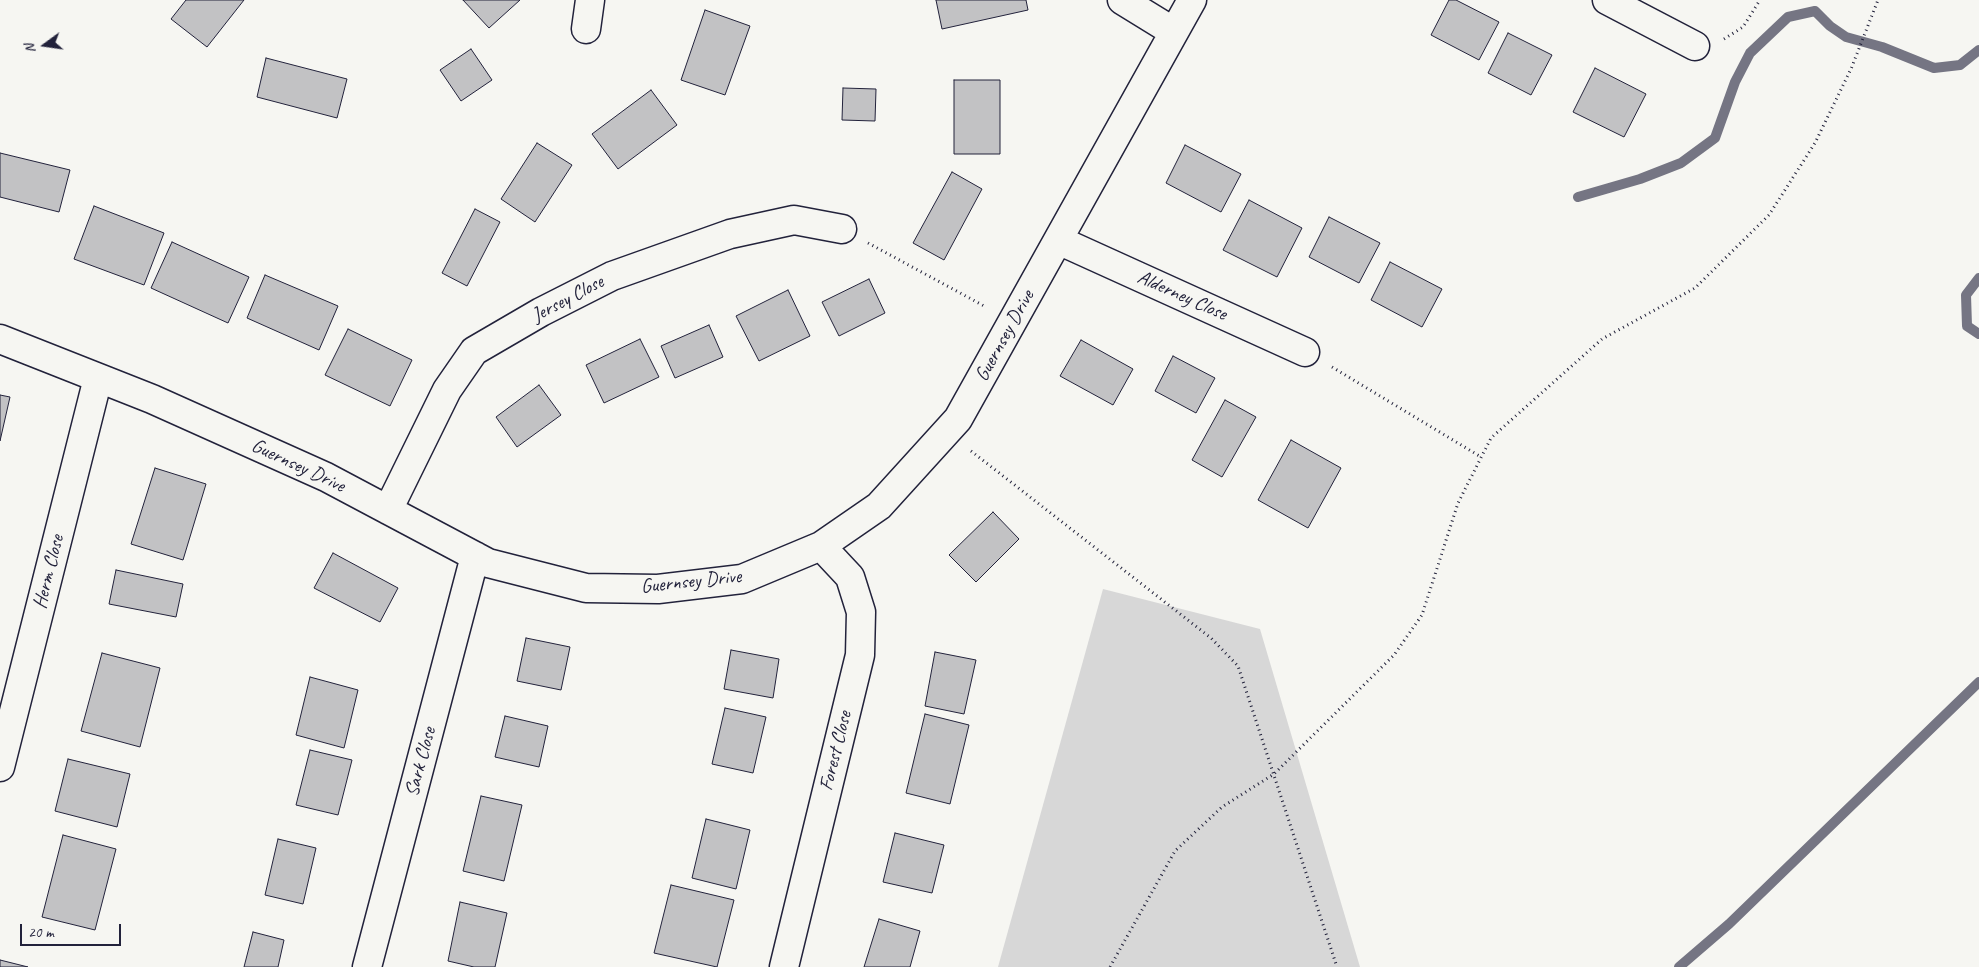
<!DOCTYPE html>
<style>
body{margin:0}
#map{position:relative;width:1979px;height:967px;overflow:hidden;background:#f6f6f2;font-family:Caveat,sans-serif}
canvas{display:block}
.north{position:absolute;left:20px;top:20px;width:50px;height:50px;-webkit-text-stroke:4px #f6f6f2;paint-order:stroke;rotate:256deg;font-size:14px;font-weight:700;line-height:20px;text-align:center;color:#22223b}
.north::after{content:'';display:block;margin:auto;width:18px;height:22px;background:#22223b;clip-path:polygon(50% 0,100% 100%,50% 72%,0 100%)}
.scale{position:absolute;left:20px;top:924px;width:101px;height:22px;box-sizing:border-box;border:2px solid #22223b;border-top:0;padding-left:6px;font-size:15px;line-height:18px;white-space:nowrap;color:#22223b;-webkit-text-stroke:4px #f6f6f2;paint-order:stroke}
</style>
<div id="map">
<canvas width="1979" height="967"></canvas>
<div class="north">N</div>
<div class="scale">20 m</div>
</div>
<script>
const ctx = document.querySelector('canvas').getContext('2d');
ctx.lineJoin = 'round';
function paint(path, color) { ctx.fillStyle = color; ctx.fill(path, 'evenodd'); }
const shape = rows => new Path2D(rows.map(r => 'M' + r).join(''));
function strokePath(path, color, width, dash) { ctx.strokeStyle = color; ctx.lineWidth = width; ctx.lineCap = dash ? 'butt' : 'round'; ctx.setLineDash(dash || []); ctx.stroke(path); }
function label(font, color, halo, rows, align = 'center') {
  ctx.font = font + ' Caveat,sans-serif'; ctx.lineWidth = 4; ctx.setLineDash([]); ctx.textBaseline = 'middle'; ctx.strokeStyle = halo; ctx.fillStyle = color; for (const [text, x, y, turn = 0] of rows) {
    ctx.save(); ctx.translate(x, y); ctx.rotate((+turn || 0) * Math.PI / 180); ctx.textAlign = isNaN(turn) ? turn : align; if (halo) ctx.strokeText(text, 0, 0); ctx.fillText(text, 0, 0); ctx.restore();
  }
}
paint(shape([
 [1103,589,1260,629,1360,967,998,967]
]), '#d7d7d7');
strokePath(shape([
 [1578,197,1640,179,1681,163,1715,138,1735,82,1750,53,1788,17,1815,11,1830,26,1846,37,1882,47,1934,68,1960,65,1979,50],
 [1979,278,1966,295,1967,326,1979,334],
 [1679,967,1729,924,1979,682]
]), '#757583', 10);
const building = shape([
 [186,0,244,0,207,47,171,19,186,0],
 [463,0,520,0,489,28,463,0],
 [936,0,1026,0,1028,10,942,29,936,0],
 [1449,0,1456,0,1499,22,1479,60,1431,35,1449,0],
 [705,10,750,26,725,95,681,80,705,10],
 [1508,33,1552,55,1531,95,1488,73,1508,33],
 [471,49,492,80,461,101,440,70,471,49],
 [266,58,347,79,337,118,257,97,266,58],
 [1595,68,1646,94,1624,137,1573,112,1595,68],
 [954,80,1000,80,1000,154,954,154,954,80],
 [843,88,876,89,875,121,842,120,843,88],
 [651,90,677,125,618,169,592,134,651,90],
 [537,143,572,165,535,222,501,199,537,143],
 [1185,145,1241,174,1221,212,1166,183,1185,145],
 [0,153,70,170,59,212,0,197,0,153],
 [952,172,982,189,944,260,913,243,952,172],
 [1249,200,1302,228,1277,277,1223,250,1249,200],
 [94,206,164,233,144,285,74,259,94,206],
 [475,209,500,222,467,286,442,273,475,209],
 [1329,217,1380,243,1359,283,1309,257,1329,217],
 [172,242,249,277,228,323,151,288,172,242],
 [1390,262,1442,289,1422,327,1371,300,1390,262],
 [265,275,338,306,319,350,247,318,265,275],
 [869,279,885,313,839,336,822,302,869,279],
 [788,290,810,336,759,361,736,316,788,290],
 [709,325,723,357,675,378,661,346,709,325],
 [348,329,412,360,390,406,325,375,348,329],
 [640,339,659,377,604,403,586,365,640,339],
 [1081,340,1133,369,1113,405,1060,376,1081,340],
 [1173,356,1215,378,1196,413,1155,391,1173,356],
 [539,385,561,415,517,447,496,417,539,385],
 [0,395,10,397,0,441,0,395],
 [1225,400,1256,417,1222,477,1192,460,1225,400],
 [1291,440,1341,468,1308,528,1258,500,1291,440],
 [155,468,206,484,183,560,131,544,155,468],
 [993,512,1019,539,976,582,949,555,993,512],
 [333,553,398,588,380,622,314,588,333,553],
 [116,570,183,584,176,617,109,604,116,570],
 [526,638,570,647,561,690,517,681,526,638],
 [731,650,779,659,773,698,724,689,731,650],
 [935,652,976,660,964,714,925,706,935,652],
 [102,653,160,668,140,747,81,731,102,653],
 [310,677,358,690,344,748,296,735,310,677],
 [725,708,766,717,753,773,712,764,725,708],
 [925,714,969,725,950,804,906,793,925,714],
 [505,716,548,726,539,767,495,757,505,716],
 [310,750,352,760,338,815,296,805,310,750],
 [68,759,130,774,117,827,55,811,68,759],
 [481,796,522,805,504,881,463,871,481,796],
 [706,819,750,830,736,889,692,878,706,819],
 [895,833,944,845,932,893,883,882,895,833],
 [63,835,116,849,95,930,42,917,63,835],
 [278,839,316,848,303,904,265,895,278,839],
 [671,885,734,900,717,967,654,953,671,885],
 [460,902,507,913,495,967,474,967,448,961,460,902],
 [879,919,920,931,910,967,864,967,879,919],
 [253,932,284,940,278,967,244,967,253,932],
 [0,960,28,967,0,967,0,960]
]);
paint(building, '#c2c2c4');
strokePath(building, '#22223b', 1);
const minor = shape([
 [1122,0,1174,32],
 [1607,0,1695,46],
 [586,29,590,0],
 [1058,240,1305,352],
 [0,339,152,399,326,477,488,563,586,588,658,589,742,579,821,546,879,506,958,419,1192,0],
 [388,510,447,390,474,351,541,312,612,276,730,234,794,220,842,229],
 [0,767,98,378],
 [367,967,475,556],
 [784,967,860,655,861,612,850,577,821,546]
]);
strokePath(minor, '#22223b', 31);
strokePath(shape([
 [1724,39,1743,27,1760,0],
 [868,243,986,307],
 [1332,367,1481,457],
 [971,451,1211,638,1238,666,1337,967],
 [1110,967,1175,851,1222,807,1274,774,1394,655,1422,615,1458,503,1491,438,1602,339,1695,288,1769,215,1815,143,1851,69,1878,0]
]), '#22223b', 3, [1, 4]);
strokePath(minor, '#f6f6f2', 28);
label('20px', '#22223b', '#f6f6f2', [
 ["Alderney Close",1182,296,24],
 ["Jersey Close",568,299,-28],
 ["Guernsey Drive",1005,336,-61],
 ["Guernsey Drive",298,466,25],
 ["Herm Close",49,572,-76],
 ["Guernsey Drive",691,582,-6],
 ["Forest Close",836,751,-76],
 ["Sark Close",421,762,-75]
]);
</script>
